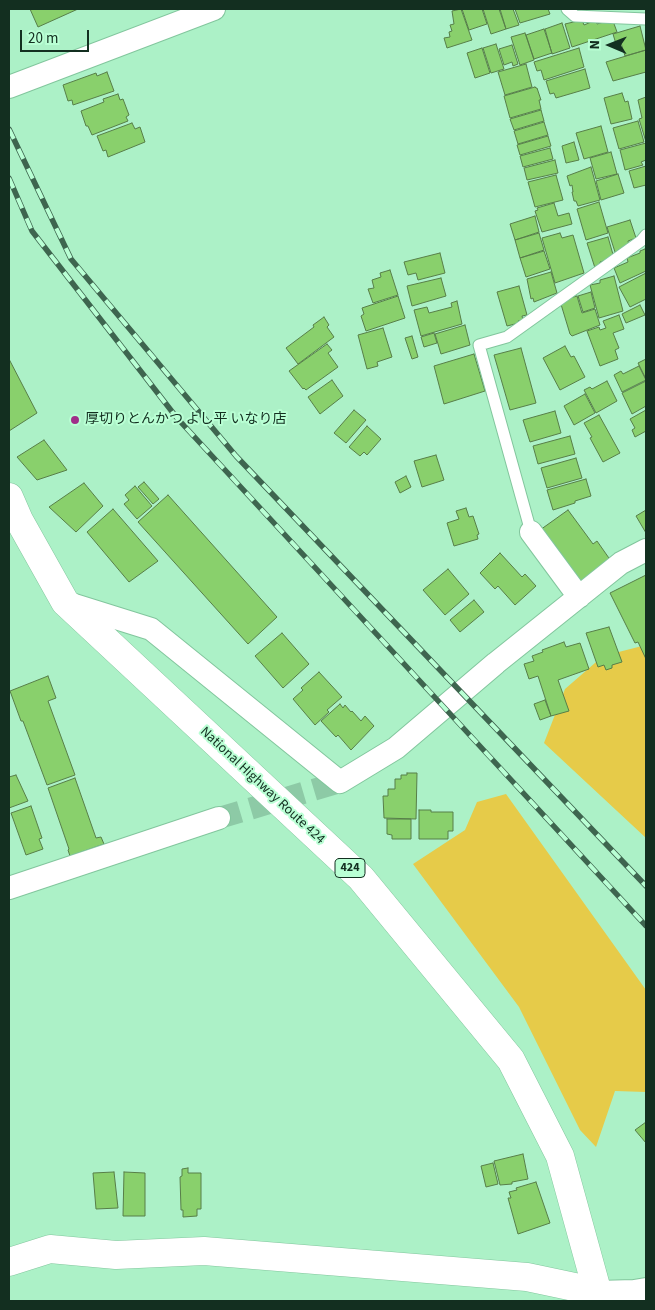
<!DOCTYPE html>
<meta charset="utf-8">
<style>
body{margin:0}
#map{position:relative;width:655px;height:1310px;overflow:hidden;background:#acf1c7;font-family:"Source Sans 3",sans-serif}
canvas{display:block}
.frame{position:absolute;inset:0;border:10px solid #132f20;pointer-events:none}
.north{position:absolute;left:585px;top:20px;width:50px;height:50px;-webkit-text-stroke:4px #b9ffd4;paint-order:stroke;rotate:271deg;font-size:14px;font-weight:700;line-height:20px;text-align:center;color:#132f20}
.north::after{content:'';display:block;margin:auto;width:18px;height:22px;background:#132f20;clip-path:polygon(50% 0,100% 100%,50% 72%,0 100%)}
.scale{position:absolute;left:20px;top:30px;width:69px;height:22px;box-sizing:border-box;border:2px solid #132f20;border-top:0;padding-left:6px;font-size:15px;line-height:18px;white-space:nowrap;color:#132f20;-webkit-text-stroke:4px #b9ffd4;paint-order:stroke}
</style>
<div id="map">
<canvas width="655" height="1310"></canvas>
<div class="frame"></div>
<div class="north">N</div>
<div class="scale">20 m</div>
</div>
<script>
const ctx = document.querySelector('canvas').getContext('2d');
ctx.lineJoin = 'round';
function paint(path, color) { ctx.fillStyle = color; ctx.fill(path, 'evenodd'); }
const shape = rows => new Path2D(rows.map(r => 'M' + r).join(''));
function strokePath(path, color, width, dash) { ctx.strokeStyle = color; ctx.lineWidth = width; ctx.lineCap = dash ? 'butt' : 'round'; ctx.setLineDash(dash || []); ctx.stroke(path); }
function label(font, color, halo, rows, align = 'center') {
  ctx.font = font + ' "Source Sans 3","Noto Sans JP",sans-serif'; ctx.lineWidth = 4; ctx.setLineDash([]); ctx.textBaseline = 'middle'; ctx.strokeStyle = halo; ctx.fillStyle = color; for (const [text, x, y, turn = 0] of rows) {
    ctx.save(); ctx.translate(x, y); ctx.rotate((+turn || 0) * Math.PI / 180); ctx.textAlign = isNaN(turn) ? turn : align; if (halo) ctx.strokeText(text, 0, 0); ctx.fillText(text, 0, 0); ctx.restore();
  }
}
paint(shape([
 [646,645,646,838,544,743,565,689,603,656],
 [506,794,646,990,646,1092,615,1091,596,1147,580,1130,519,1007,413,864,465,830,477,802]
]), '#e6cb49');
const building = shape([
 [30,9,78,9,38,27,30,9],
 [461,9,472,40,447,48,444,38,450,37,449,32,452,31,450,25,454,24,452,11,461,9],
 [462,9,482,9,487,24,469,30,462,9],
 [483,9,499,9,506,29,491,34,483,9],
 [500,9,513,9,519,25,506,29,500,9],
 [515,9,548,9,550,14,520,23,515,9],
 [582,20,584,25,596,20,597,24,607,21,613,21,617,32,572,47,565,24,582,20],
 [562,23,570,48,552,54,545,29,562,23],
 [640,26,646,50,625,56,621,43,616,44,613,34,640,26],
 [544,29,552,53,534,59,526,35,544,29],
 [525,33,534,60,520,65,511,37,525,33],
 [496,44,504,69,491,73,483,48,496,44],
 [512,45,518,64,513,66,512,62,504,65,499,49,512,45],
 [482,48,490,73,475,78,467,53,482,48],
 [579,48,584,67,544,80,541,70,537,71,534,62,579,48],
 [646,50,646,72,613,81,606,62,646,50],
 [526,64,532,87,505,95,498,72,526,64],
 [585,69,590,88,556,98,554,93,550,94,546,81,585,69],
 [107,72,114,91,73,105,72,100,68,101,63,85,96,73,97,76,107,72],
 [535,87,536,88,537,88,541,100,539,100,541,109,510,118,504,96,535,87],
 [622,93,625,102,628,101,632,119,611,124,604,98,622,93],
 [118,94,120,100,123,99,129,115,126,117,128,121,92,135,88,126,86,126,81,111,104,102,103,99,118,94],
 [646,97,646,142,639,119,642,118,638,100,646,97],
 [541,110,544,121,514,130,510,119,541,110],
 [638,121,644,142,619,149,613,128,638,121],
 [544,122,548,135,518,144,514,131,544,122],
 [132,123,135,129,140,127,145,142,108,157,106,150,103,151,97,136,132,123],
 [601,126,608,152,584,159,576,133,601,126],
 [548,136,551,146,520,155,517,145,548,136],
 [574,142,579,160,566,163,562,146,574,142],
 [646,143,646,160,641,162,643,165,625,170,620,150,646,143],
 [550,148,553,159,523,167,520,156,550,148],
 [611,152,617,174,596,179,590,158,611,152],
 [555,160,558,173,527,180,524,168,555,160],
 [646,166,646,185,634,188,629,171,646,166],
 [591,167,600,200,578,206,576,201,574,201,572,192,573,192,572,185,570,186,567,176,591,167],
 [618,174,624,193,601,200,596,181,618,174],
 [556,175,563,200,535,207,528,182,556,175],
 [599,202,608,233,586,240,577,209,599,202],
 [554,203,558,216,569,213,572,224,542,232,535,211,538,210,537,208,554,203],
 [535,216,539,232,515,240,510,224,535,216],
 [630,220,636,238,628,241,629,246,618,250,618,252,615,252,607,227,630,220],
 [539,233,544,250,520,258,515,240,539,233],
 [560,233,562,238,573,235,584,273,555,283,542,238,560,233],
 [608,237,614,258,600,262,601,266,595,268,587,243,608,237],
 [645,249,646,252,646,271,620,283,614,268,628,262,627,258,640,253,640,251,645,249],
 [544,251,550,269,526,277,520,258,544,251],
 [440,253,445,273,418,280,416,273,408,275,404,262,440,253],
 [390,270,398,295,373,303,368,289,374,288,372,280,381,277,380,273,390,270],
 [551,272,557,293,534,302,533,298,531,299,527,279,551,272],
 [646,273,646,299,630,307,619,287,646,273],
 [614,276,623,311,599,318,590,285,600,283,600,280,614,276],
 [441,278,446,296,412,306,407,286,441,278],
 [519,286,527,315,522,316,523,320,518,321,519,323,507,326,497,292,519,286],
 [591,292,595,308,583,312,578,296,591,292],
 [398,296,405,318,366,331,361,316,364,314,362,308,398,296],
 [577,296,582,313,595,309,600,325,572,336,570,334,560,301,577,296],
 [457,301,462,324,421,336,414,310,427,307,429,313,452,307,451,303,457,301],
 [640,305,645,315,626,323,622,314,640,305],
 [619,315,624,329,613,333,619,348,615,350,618,359,600,366,587,331,599,327,600,330,606,328,603,321,619,315],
 [324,317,329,325,327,327,334,337,298,364,286,348,314,327,313,325,324,317],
 [465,325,470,345,441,354,435,334,465,325],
 [383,328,392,357,377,362,378,366,367,369,358,335,383,328],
 [434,333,437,343,424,347,421,337,434,333],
 [412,336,418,357,412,359,405,338,412,336],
 [327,344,332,350,328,353,338,367,306,390,304,388,303,389,289,371,327,344],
 [565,346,571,357,574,356,585,377,560,390,543,358,565,346],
 [521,348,536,403,510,410,494,355,521,348],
 [474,354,485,391,444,404,434,366,474,354],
 [9,359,37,413,9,431,9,359],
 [646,359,646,379,638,363,646,359],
 [639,366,646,380,622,392,614,375,621,371,623,374,639,366],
 [332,380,343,396,320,414,308,397,332,380],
 [607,381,617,401,596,413,584,390,590,387,592,389,607,381],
 [646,381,646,406,632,414,622,393,646,381],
 [585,394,595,413,574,425,564,406,585,394],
 [354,410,366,420,346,443,334,433,354,410],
 [646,410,646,431,635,437,632,430,635,428,630,419,646,410],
 [555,411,561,433,530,442,523,420,555,411],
 [599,415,620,453,603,462,590,438,592,437,584,423,599,415],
 [367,426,381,439,367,455,364,452,360,456,349,447,367,426],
 [570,436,575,454,538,464,533,446,570,436],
 [44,440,67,470,37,480,17,457,44,440],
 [436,455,444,480,422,487,414,461,436,455],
 [576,458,582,478,547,488,541,468,576,458],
 [406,476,411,487,400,493,395,482,406,476],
 [586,479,591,496,575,501,575,503,553,510,547,490,586,479],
 [144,482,159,499,153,504,138,487,144,482],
 [84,483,103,506,76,532,49,507,84,483],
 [135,486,152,506,137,519,124,504,129,500,125,495,135,486],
 [168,495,277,617,248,644,138,522,168,495],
 [466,508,469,517,473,516,479,534,477,535,478,539,454,546,447,523,459,519,456,511,466,508],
 [113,509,158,561,129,582,87,532,113,509],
 [568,510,593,544,597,541,611,561,580,584,554,544,552,546,540,530,568,510],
 [646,510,646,533,636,516,646,510],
 [500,553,522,577,525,574,536,586,515,605,498,586,495,589,480,573,500,553],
 [448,569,469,594,445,615,423,590,448,569],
 [646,575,646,659,638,642,635,643,610,593,646,575],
 [474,600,484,612,460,632,450,620,474,600],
 [609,627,622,662,612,665,612,668,606,670,604,665,598,667,586,633,609,627],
 [282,633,309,664,283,688,255,656,282,633],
 [564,642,566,647,580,643,589,669,558,680,569,711,551,716,538,676,529,679,524,664,534,661,532,656,543,652,542,650,564,642],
 [319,672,342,697,327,710,329,712,315,725,293,699,303,690,301,688,319,672],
 [48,676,56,698,48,701,75,775,47,785,23,721,21,721,10,691,48,676],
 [545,700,551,716,540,720,534,704,545,700],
 [340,704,343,708,345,705,351,712,352,711,361,721,365,716,374,726,351,750,338,735,336,737,321,721,340,704],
 [407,773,417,773,416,819,384,818,383,796,388,796,388,789,395,789,395,779,401,779,401,775,407,775,407,773],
 [16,775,28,801,9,808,9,777,16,775],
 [75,778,96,838,101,837,104,844,70,856,68,850,69,849,48,788,75,778],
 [31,806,42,838,39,839,43,849,26,855,11,813,31,806],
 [419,810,431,810,431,812,453,812,453,831,448,831,448,839,419,839,419,810],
 [387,819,411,819,411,839,392,839,392,835,387,834,387,819],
 [646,1122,646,1143,635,1130,646,1122],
 [523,1154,528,1179,512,1182,512,1184,500,1185,494,1161,523,1154],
 [493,1163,498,1184,486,1187,481,1166,493,1163],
 [188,1168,188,1173,201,1173,201,1209,197,1209,197,1216,183,1217,183,1210,181,1210,180,1177,182,1176,182,1169,188,1168],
 [114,1172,118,1208,96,1209,93,1173,114,1172],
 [124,1172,145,1173,145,1216,123,1216,124,1172],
 [536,1182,550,1223,518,1234,508,1198,511,1198,509,1192,517,1190,516,1188,536,1182]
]);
paint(building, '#89d06c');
strokePath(building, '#577e48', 1);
strokePath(shape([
 [219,818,340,782]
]), '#8dcaa6', 22, [22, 11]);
const service = shape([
 [567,9,575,16,646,19],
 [531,532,479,345,507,337,641,241,646,235]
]);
const minor = shape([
 [9,87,214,9],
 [531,532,579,597],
 [68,603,151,629,340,782,396,748,496,663,621,563,646,550],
 [9,888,219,818],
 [598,1292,634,1291,646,1289]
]);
const tertiary = shape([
 [9,1262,50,1249,116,1255,204,1251,527,1277,598,1292]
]);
const trunk = shape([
 [9,497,19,520,65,602,361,878,511,1060,560,1156,600,1301]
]);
strokePath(service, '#82c69d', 13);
strokePath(minor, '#82c69d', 24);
strokePath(tertiary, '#82c69d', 29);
strokePath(trunk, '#82c69d', 29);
strokePath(service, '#fff', 11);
strokePath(minor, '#fff', 22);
strokePath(tertiary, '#fff', 28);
strokePath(trunk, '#fff', 28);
const rail = shape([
 [9,129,71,259,236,456,646,886],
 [9,178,32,231,177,418,646,926]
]);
strokePath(rail, '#3e654f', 5.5);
strokePath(rail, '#b9ffd4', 4, [11]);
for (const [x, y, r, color] of [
 [75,420,5,"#a02d89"]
]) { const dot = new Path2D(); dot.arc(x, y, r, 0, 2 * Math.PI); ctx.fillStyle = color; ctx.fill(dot); strokePath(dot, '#b9ffd4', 2); }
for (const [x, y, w] of [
 [350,868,30]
]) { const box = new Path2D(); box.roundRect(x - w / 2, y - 9.5, w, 19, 4); ctx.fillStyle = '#b9ffd4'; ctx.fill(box); strokePath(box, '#132f20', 1); }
label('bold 12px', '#132f20', null, [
 ["424",350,868]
]);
label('14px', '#132f20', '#b9ffd4', [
 ["厚切りとんかつ よし平 いなり店",85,420]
], 'left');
label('14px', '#132f20', '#b9ffd4', [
 ["National Highway Route 424",262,786,43]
]);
</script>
